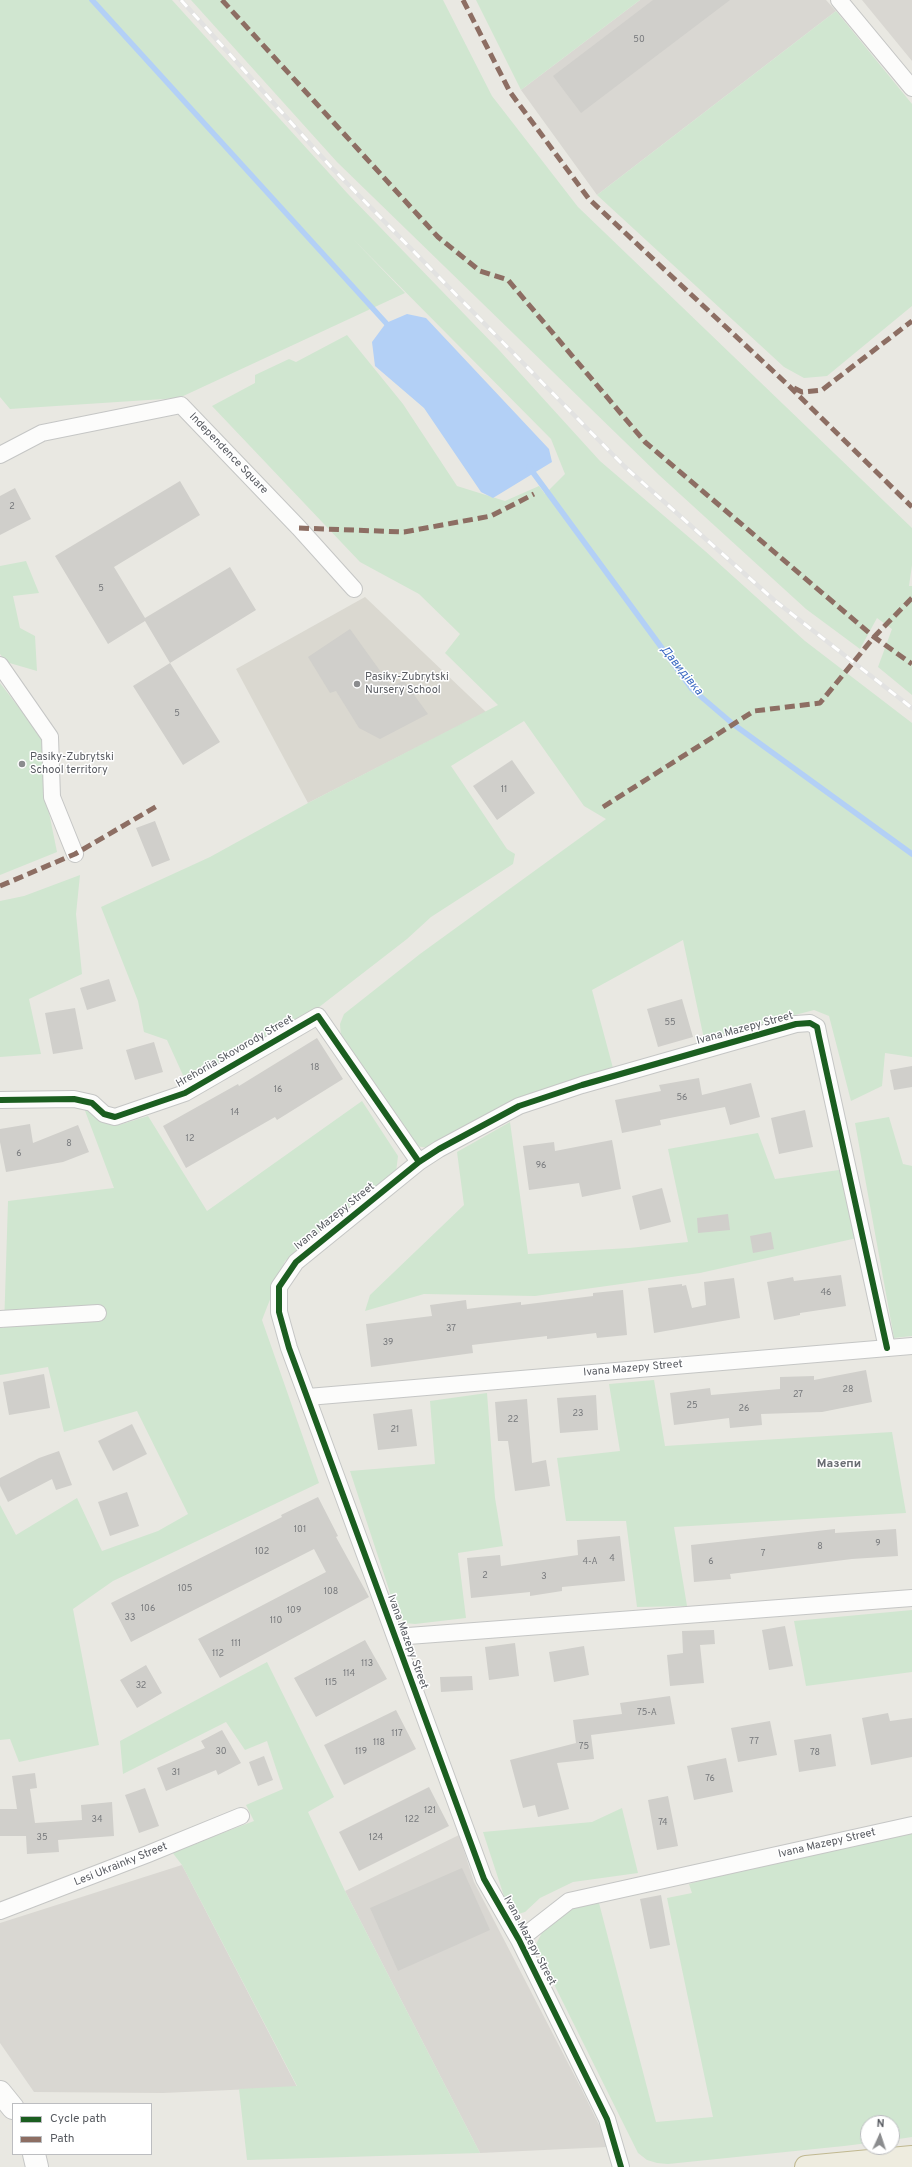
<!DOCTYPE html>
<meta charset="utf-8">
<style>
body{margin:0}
#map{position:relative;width:912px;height:2167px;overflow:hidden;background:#e9e8e2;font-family:Overpass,sans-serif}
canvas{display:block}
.legend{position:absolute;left:12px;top:2103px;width:140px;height:52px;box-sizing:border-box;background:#fff;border:1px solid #bcbdc0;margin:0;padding:5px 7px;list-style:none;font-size:12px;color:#585b61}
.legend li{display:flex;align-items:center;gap:8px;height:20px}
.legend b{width:20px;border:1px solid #bcbdc0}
.north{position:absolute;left:860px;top:2115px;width:40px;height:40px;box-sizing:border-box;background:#fff;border:1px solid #bcbdc0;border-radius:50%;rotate:3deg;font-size:11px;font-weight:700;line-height:16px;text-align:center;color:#585b61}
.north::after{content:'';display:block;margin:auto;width:14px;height:18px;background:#8b8c8e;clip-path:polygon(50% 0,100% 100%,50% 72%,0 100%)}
</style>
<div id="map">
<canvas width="912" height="2167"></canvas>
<ul class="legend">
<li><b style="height:5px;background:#1b5e20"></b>Cycle path</li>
<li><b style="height:5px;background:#8d6e63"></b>Path</li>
</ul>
<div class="north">N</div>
</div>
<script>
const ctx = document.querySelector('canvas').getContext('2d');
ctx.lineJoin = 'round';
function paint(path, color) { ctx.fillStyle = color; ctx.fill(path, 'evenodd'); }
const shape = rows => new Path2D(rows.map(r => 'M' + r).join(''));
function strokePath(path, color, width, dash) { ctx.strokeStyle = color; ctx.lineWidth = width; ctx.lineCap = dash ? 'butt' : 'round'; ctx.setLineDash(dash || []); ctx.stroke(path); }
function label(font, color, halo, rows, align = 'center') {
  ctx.font = font + ' Overpass,sans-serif'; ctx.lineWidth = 3; ctx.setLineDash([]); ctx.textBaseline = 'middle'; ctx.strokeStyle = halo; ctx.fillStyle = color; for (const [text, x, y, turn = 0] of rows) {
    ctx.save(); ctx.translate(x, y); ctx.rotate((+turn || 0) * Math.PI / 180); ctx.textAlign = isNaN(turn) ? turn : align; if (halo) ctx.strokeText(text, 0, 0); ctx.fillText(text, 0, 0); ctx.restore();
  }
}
paint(shape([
 [640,0,826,0,836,11,597,195,521,90],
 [862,0,912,0,912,61],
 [459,1835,474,1882,581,2088,605,2137,608,2147,480,2153,345,1891],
 [182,1865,297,2087,163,2093,34,2092,0,2043,0,1923]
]), '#d9d7d2');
paint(shape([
 [365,597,486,712,308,803,236,669]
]), '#dad8d0');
paint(shape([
 [0,0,172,0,348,194,499,350,600,461,705,551,805,641,912,723,912,1057,885,1053,882,1086,851,1101,829,1016,814,1010,704,1039,683,940,592,990,613,1068,526,1095,438,1144,428,1148,416,1146,341,1037,340,1024,344,1014,420,954,606,819,584,806,524,721,451,766,507,849,515,854,513,864,431,917,407,939,314,1011,187,1084,167,1040,144,1032,138,1001,101,907,210,857,308,803,498,705,445,653,460,634,419,594,360,562,212,406,255,383,255,375,289,359,296,362,347,335,403,404,457,486,505,501,539,486,545,494,565,474,551,439,353,239,405,293,179,398,10,409,0,397],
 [191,0,443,0,492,96,578,207,912,528,912,565,909,586,912,586,912,695,878,667,892,629,877,618,860,649,806,609,659,475,337,162],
 [476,0,640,0,521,90],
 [836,11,912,104,912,306,827,376,804,378,784,367,597,195],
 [26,561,39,593,13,596,20,628,35,636,37,671,6,662,0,654,0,566],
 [0,683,44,740,44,788,57,852,0,875],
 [80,875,76,914,82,974,29,999,41,1054,0,1057,0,901,24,896],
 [362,1101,398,1156,396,1172,285,1261,262,1320,319,1483,113,1581,73,1609,99,1745,19,1762,10,1739,0,1740,0,1505,16,1535,77,1498,102,1551,158,1531,188,1514,137,1411,64,1432,48,1367,0,1375,0,1327,4,1328,8,1201,114,1188,84,1108,105,1121,119,1125,148,1116,207,1211],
 [889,1117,903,1164,912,1166,912,1336,894,1338,855,1123],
 [510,1122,528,1254,629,1248,688,1242,668,1149,758,1133,775,1179,839,1170,857,1238,700,1273,535,1296,424,1294,365,1311,370,1295,464,1205,457,1152],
 [654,1380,665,1446,892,1432,906,1513,674,1527,687,1606,637,1607,626,1521,566,1521,557,1458,620,1451,609,1384],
 [487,1393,495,1498,503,1546,458,1553,466,1618,415,1624,405,1623,397,1614,350,1471,435,1464,430,1401],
 [912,1610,912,1672,806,1686,794,1621],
 [267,1662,334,1797,308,1812,345,1891,480,2153,247,2160,239,2089,297,2086,182,1865,172,1852,254,1821,246,1805,283,1789,267,1741,245,1750,226,1722,123,1774,120,1741],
 [622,1808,638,1873,573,1882,540,1898,525,1912,518,1914,504,1896,483,1832,592,1822],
 [912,1832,912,2137,892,2140,892,2123,868,2123,868,2143,844,2146,668,2164,657,2163,647,2160,638,2153,535,1946,546,1925,578,1905,599,1903,656,2122,713,2117,667,1898,692,1893,689,1884,748,1867]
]), '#d0e6d0');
paint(shape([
 [407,314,426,318,549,449,552,462,493,498,481,492,424,408,375,366,372,342,386,323]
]), '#b3d0f6');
strokePath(shape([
 [92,0,386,323],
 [529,467,692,689,733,724,912,854]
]), '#b3d0f6', 5.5);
paint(shape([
 [653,0,730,0,581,113,553,76],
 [180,481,200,515,114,567,145,618,230,567,256,610,170,663,145,621,108,644,55,556],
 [15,488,31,519,0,535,0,496],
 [350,629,391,686,404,681,428,714,380,739,359,728,336,691,330,693,308,657],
 [170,663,220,742,183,765,133,686],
 [512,760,535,793,497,820,473,786],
 [155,821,170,860,152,867,136,828],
 [109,979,116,1001,87,1010,80,988],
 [682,999,693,1037,658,1047,647,1009],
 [75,1008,83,1049,53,1054,45,1013],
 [317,1038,343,1079,277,1120,275,1117,186,1168,163,1126,238,1084,239,1086],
 [154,1042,163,1072,135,1080,126,1050],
 [912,1066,912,1087,894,1090,890,1070],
 [699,1078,702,1095,751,1083,760,1117,730,1125,725,1107,660,1120,661,1125,622,1133,615,1100,661,1091,659,1085],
 [805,1110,813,1147,779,1154,771,1118],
 [30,1124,33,1143,78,1125,89,1152,63,1162,6,1172,0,1142,0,1129],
 [612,1140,621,1189,582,1197,579,1183,529,1190,523,1146,554,1142,555,1151],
 [662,1188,671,1222,640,1230,632,1196],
 [728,1214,730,1230,698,1233,697,1218],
 [771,1232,774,1249,753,1253,750,1236],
 [841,1275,846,1306,800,1313,800,1315,774,1320,767,1282,793,1277,794,1281],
 [734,1278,740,1318,654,1333,648,1288,682,1284,682,1286,686,1285,692,1308,706,1305,704,1282],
 [623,1290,627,1335,597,1338,596,1333,547,1339,547,1336,472,1345,473,1353,371,1367,366,1324,432,1316,430,1305,466,1300,467,1309,521,1302,521,1305,593,1296,593,1293],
 [866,1370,872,1402,822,1412,761,1414,762,1425,730,1428,729,1418,674,1425,670,1393,710,1388,711,1395,780,1389,780,1377,814,1376,814,1380],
 [44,1374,50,1408,9,1415,3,1382],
 [596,1395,598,1430,560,1433,557,1398],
 [527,1399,532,1463,546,1460,550,1486,515,1491,508,1441,498,1441,495,1402],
 [412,1409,417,1446,378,1450,373,1414],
 [132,1424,147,1454,113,1471,98,1441],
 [59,1451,72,1485,56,1490,52,1479,8,1502,0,1486,0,1478,39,1458],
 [127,1492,139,1526,110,1536,98,1502],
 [318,1497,338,1536,336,1537,369,1597,220,1678,198,1639,326,1572,314,1549,131,1642,111,1603,282,1517,281,1515],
 [835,1529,835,1533,896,1529,898,1556,852,1559,730,1574,731,1579,694,1582,691,1545],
 [620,1536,625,1581,562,1587,562,1591,530,1596,530,1592,471,1598,467,1558,500,1555,501,1566,578,1555,577,1540],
 [785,1626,793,1666,769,1670,762,1630],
 [714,1630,715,1644,700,1645,704,1683,670,1686,667,1655,683,1653,682,1631],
 [365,1640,387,1679,316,1717,294,1678],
 [515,1643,519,1676,489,1680,485,1647],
 [584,1646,589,1675,554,1682,549,1652],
 [146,1665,162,1693,137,1708,120,1680],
 [472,1676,473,1690,441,1692,440,1677],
 [670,1696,675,1724,591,1735,594,1759,557,1763,569,1809,538,1817,535,1805,523,1808,510,1760,576,1743,573,1720,622,1714,620,1703],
 [396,1710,416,1749,344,1785,324,1745],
 [888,1713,890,1721,912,1718,912,1757,871,1765,862,1718],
 [770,1721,777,1755,738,1762,731,1728],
 [222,1730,241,1763,218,1775,216,1770,166,1791,157,1768,205,1748,201,1741],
 [831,1734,836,1766,799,1772,794,1740],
 [264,1756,273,1780,258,1786,249,1762],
 [726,1758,733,1792,694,1800,687,1766],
 [35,1773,37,1788,30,1789,35,1823,82,1820,81,1805,112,1802,114,1836,58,1840,59,1852,27,1854,26,1836,0,1836,0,1809,17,1809,12,1776],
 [429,1787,449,1826,359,1871,339,1832],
 [145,1788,159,1826,139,1833,125,1795],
 [668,1796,678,1846,657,1850,648,1800],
 [462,1868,490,1930,398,1971,370,1908],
 [661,1895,670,1945,650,1949,640,1899]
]), '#d0cfcb');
const street = shape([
 [839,0,912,88],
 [0,455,42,433,181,405,299,528,354,589],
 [0,665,50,737,52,797,75,854],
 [0,1100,74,1099,92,1103,104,1114,115,1117,185,1093,318,1016,419,1162],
 [0,1319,98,1313],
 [308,1397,912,1346],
 [395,1637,912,1598],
 [0,1911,148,1854,241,1816],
 [519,1940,569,1901,912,1825],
 [621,2167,607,2119,519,1940,484,1879,289,1348,279,1312,279,1287,296,1262,419,1162,439,1149,519,1106,582,1085,796,1024,810,1023,817,1027,819,1037,887,1348]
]);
const secondary = shape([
 [0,2092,13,2108],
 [34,2154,37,2167]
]);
const highway = shape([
 [806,2167,912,2157]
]);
strokePath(street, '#c5c6c5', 18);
strokePath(secondary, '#c6c7c6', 24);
strokePath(highway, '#c0b890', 24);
strokePath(street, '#fcfcfb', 16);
strokePath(secondary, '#fcfcfb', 22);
strokePath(highway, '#eeecdf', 22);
const rail = shape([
 [181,0,331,167,624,466,774,600,912,708]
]);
strokePath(rail, '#e2e2e1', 4.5);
strokePath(rail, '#fff', 3, [9]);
strokePath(shape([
 [222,0,438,237,480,271,508,280,645,442,874,637,912,664],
 [463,0,510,92,589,199,789,386,912,507],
 [794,388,802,392,822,390,912,321],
 [299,528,404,532,491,516,534,494],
 [603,807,754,711,820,703,874,637,912,598],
 [0,886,75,854,157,806]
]), '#8d6e63', 5, [10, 5]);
strokePath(shape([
 [0,1100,74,1099,92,1103,104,1114,115,1117,185,1093,318,1016,419,1162],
 [621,2167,607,2119,519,1940,484,1879,289,1348,279,1312,279,1287,296,1262,419,1162,439,1149,519,1106,582,1085,796,1024,810,1023,817,1027,819,1037,887,1348]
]), '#1b5e20', 6);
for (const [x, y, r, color] of [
 [357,684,4,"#8b8c8e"],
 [22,764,4,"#8b8c8e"]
]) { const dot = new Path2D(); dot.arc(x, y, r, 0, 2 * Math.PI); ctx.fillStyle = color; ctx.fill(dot); strokePath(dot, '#fff', 1.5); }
label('9px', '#77797c', null, [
 ["50",639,40],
 ["2",12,507],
 ["5",101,589],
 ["5",177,714],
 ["11",504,790],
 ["55",670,1023],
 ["18",315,1068],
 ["16",278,1090],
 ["56",682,1098],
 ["14",235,1113],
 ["12",190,1139],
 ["8",69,1144],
 ["6",19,1154],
 ["96",541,1166],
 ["46",826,1293],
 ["37",451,1329],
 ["39",388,1343],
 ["28",848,1390],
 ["27",798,1395],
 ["25",692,1406],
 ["26",744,1409],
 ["23",578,1414],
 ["22",513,1420],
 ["21",395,1430],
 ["101",300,1530],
 ["9",878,1544],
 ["8",820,1547],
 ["102",262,1552],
 ["7",763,1554],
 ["4",612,1559],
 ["4-А",590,1562],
 ["6",711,1562],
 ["2",485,1576],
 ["3",544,1577],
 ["105",185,1589],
 ["108",331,1592],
 ["106",148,1609],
 ["109",294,1611],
 ["33",130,1618],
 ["110",276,1621],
 ["111",236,1644],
 ["112",218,1654],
 ["113",367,1664],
 ["114",349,1674],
 ["115",331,1683],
 ["32",141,1686],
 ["75-А",647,1713],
 ["117",397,1734],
 ["77",754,1742],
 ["118",379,1743],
 ["75",584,1747],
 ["30",221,1752],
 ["119",361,1752],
 ["78",815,1753],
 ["31",176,1773],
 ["76",710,1779],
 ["121",430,1811],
 ["34",97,1820],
 ["122",412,1820],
 ["74",663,1823],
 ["35",42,1838],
 ["124",376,1838]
]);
label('11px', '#585b61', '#fff', [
 ["Independence Square",228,454,46],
 ["Ivana Mazepy Street",745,1029,-15],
 ["Hrehoriia Skovorody Street",235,1052,-30],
 ["Ivana Mazepy Street",335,1217,-39],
 ["Ivana Mazepy Street",633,1369,-5],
 ["Ivana Mazepy Street",407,1642,70],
 ["Ivana Mazepy Street",827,1844,-13],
 ["Lesi Ukrainky Street",121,1865,-22],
 ["Ivana Mazepy Street",529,1941,62]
]);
label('11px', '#585b61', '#fff', [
 ["Pasiky-Zubrytski",365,678],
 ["Nursery School",365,691],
 ["Pasiky-Zubrytski",30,758],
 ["School territory",30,771]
], 'left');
label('italic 12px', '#3e6cc3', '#fff', [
 ["Давидівка",681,671,51]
]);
label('bold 12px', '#696d73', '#fff', [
 ["Мазепи",839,1465]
]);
</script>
